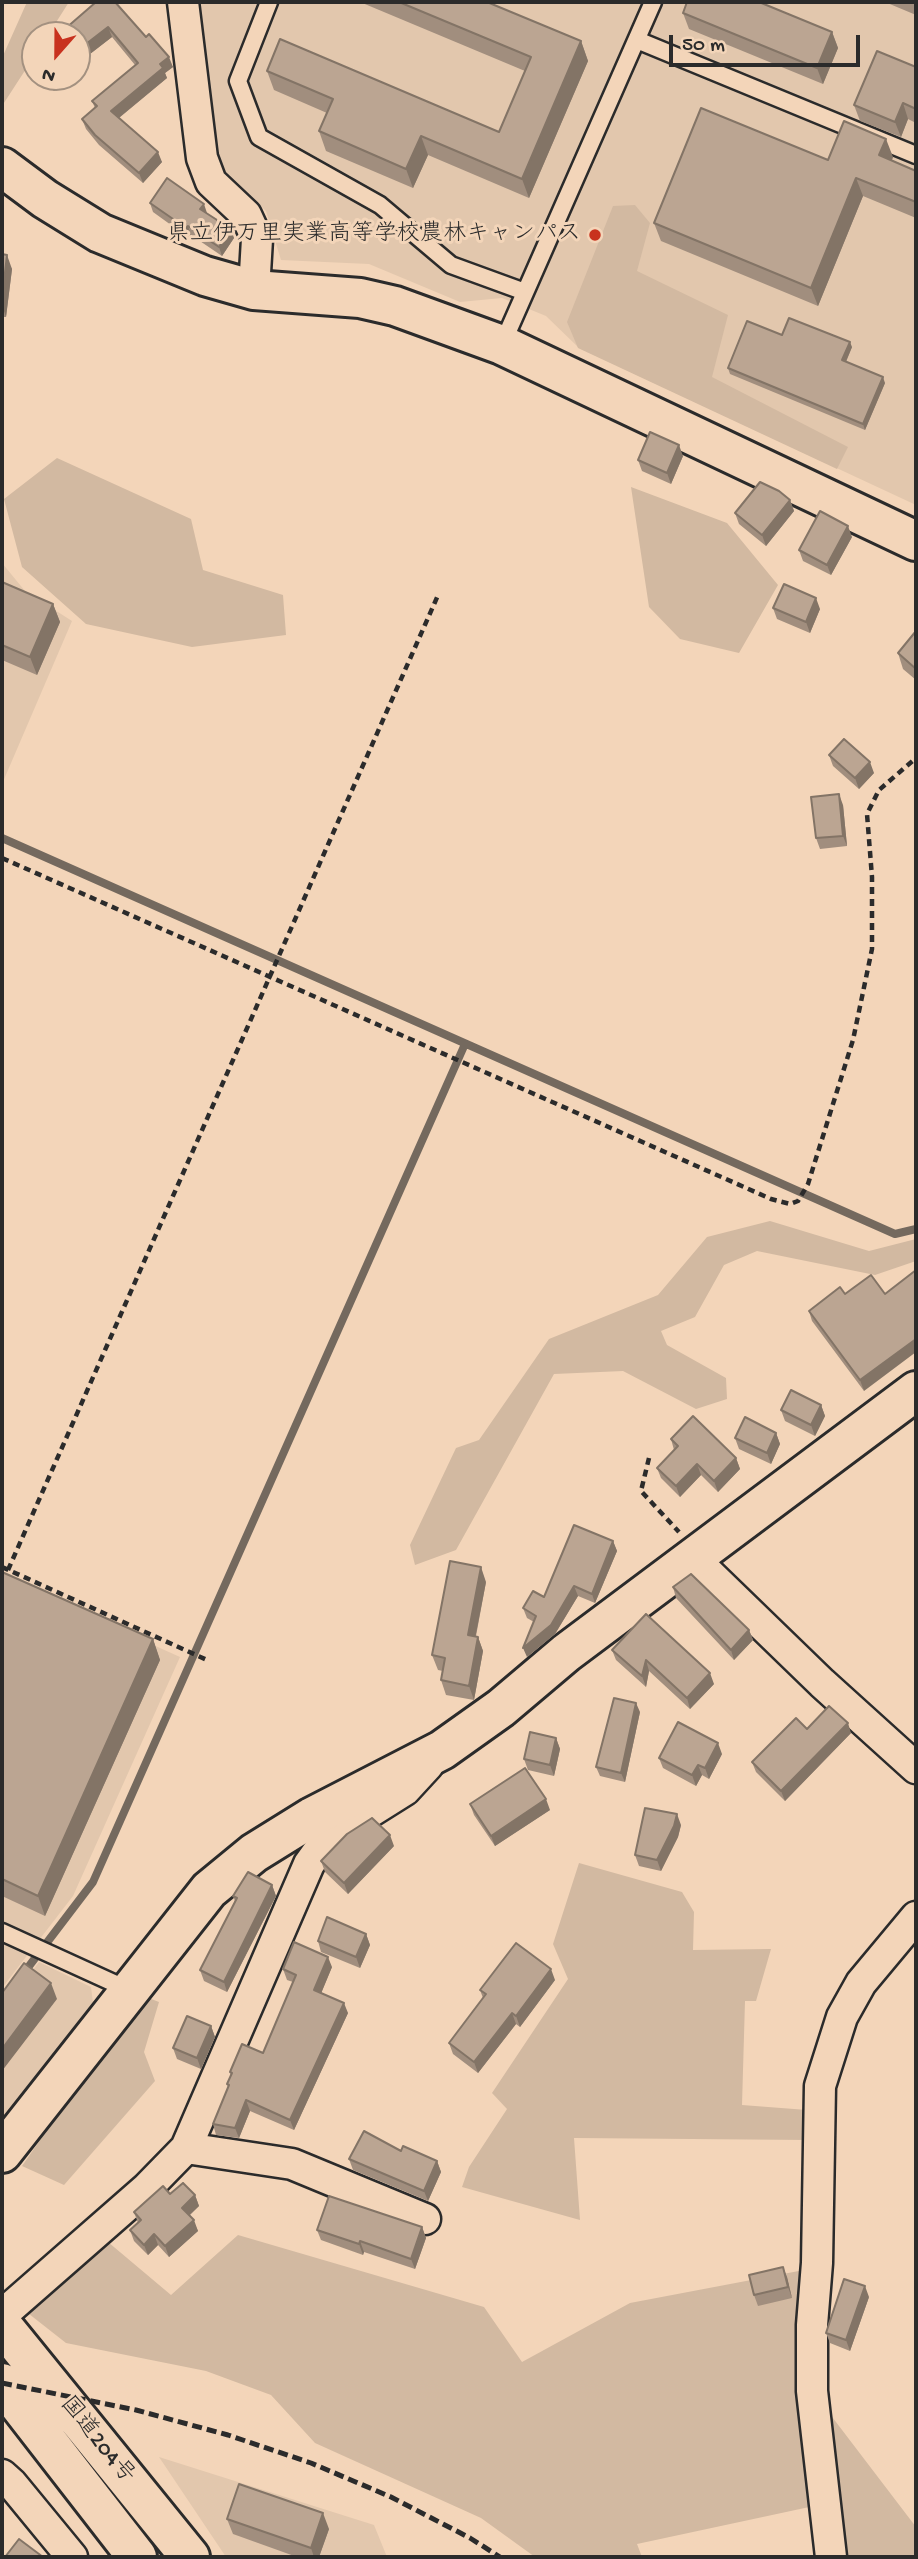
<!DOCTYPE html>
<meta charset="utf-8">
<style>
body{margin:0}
#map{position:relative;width:918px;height:2559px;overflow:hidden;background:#f3d5b9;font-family:"Gochi Hand",sans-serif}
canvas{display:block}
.frame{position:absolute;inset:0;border:4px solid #2b2b2b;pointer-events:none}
.north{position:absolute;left:21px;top:21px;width:70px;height:70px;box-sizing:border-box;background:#f3d5b9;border:2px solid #a39180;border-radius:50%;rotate:201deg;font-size:19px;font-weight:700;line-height:28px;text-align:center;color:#2b2b2b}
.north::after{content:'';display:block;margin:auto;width:24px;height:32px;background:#c8321e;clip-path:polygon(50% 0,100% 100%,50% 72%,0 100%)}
.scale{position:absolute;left:669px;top:35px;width:191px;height:32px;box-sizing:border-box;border:4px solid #2b2b2b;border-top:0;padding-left:9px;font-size:21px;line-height:24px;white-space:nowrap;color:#2b2b2b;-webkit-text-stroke:5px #f3d5b9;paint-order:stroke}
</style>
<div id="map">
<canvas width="918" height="2559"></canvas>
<div class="frame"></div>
<div class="north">N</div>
<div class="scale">50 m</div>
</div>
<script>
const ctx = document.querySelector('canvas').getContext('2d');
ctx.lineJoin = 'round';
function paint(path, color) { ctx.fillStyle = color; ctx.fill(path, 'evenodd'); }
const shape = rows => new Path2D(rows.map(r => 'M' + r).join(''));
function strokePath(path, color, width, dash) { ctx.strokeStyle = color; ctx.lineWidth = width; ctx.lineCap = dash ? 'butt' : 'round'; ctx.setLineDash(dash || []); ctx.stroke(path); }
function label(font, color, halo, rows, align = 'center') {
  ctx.font = font + ' "Gochi Hand","Klee One",sans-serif'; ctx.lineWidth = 6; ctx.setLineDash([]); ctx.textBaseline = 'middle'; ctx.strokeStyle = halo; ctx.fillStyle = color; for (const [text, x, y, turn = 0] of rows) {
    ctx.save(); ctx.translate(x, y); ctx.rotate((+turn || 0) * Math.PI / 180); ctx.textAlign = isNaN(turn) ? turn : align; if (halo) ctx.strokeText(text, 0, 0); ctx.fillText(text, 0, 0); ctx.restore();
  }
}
paint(shape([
 [198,2,916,2,916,505,579,348,546,316,502,298,460,302,369,264,281,260,266,211,219,167],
 [2,563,25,591,72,621,2,784],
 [2,1577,180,1657,73,1896,2,1988],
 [39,1962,91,1987,94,2011,2,2127,2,2011],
 [159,2457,374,2525,387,2557,226,2557]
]), '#e2c7ad');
paint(shape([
 [27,2,69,2,48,35,35,35,35,55,2,106,2,58],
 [635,205,650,223,637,271,728,315,712,377,848,447,837,469,578,348,567,322,613,206],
 [57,458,191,519,203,570,283,595,286,635,192,647,86,624,22,567,4,499],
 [631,487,727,523,778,585,739,653,680,639,649,607],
 [770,1221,869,1251,916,1239,916,1261,875,1275,757,1251,724,1265,695,1317,661,1331,667,1345,726,1378,727,1399,696,1409,623,1371,554,1374,456,1550,415,1565,410,1545,456,1448,479,1440,549,1339,658,1295,707,1237],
 [579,1863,682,1892,694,1912,693,1950,771,1949,756,2001,745,2001,742,2105,807,2110,809,2140,574,2138,580,2220,462,2187,469,2167,507,2109,492,2093,568,1979,553,1944],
 [141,1995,159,2002,144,2052,155,2081,64,2185,22,2166],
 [238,2235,484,2307,522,2362,630,2303,804,2270,798,2399,814,2506,637,2544,642,2557,535,2557,481,2518,315,2443,271,2395,206,2371,66,2343,24,2310,108,2242,171,2295],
 [823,2405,916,2527,916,2557,841,2557]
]), '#d2b9a1');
strokePath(shape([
 [2,838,895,1234,916,1229],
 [23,1974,93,1882,465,1044]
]), '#74695e', 8);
const lane = shape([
 [269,2,238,81,259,137,380,205,451,265,525,292],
 [637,40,916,155],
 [502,345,653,2],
 [2,1932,129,1990]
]);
const street = shape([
 [183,2,202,158,211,182,246,215,257,239,254,290],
 [693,1558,822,1683,916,1768],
 [186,2148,292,2164,425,2219],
 [2,2315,147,2188,186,2148,309,1864,327,1839,405,1790,428,1765],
 [2,2475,12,2484,72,2557],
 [831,2557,812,2391,812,2325,817,2263,820,2086,842,2017,861,1983,916,1917]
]);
const secondary = shape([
 [2,167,45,199,100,233,205,276,254,290,360,298,395,306,502,345,916,541],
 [2,2153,209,1890,254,1853,312,1817,442,1750,501,1708,566,1653,916,1391]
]);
const highway = shape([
 [2,2325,190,2557],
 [2,2383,137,2557]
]);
strokePath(lane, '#2b2b2b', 21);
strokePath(street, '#2b2b2b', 35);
strokePath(secondary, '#2b2b2b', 44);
strokePath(highway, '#2b2b2b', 44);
strokePath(shape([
 [2,858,771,1199,790,1204,798,1201,808,1184,853,1040,872,949,872,877,867,814,879,790,916,758],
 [649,1458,641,1491,679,1532],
 [2,1567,207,1660],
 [8,1570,439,593]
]), '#2b2b2b', 4.5, [7, 5]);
strokePath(lane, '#f3d5b9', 16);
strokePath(street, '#f3d5b9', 30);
strokePath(secondary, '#f3d5b9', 38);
strokePath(highway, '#f3d5b9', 38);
strokePath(shape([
 [2,2383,136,2410,228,2435,311,2463,391,2497,470,2538,500,2557]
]), '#2b2b2b', 5, [10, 5]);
paint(shape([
 [96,2,173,67,165,73,167,78,119,118,162,162,143,183,99,145,86,129,82,119,95,108,92,101,135,65,112,37,90,54,77,68,77,35],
 [360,2,487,2,581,41,588,61,529,198,428,155,413,188,326,151,319,131,327,113,274,90,267,71,499,132,525,71],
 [885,2,916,2,916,15],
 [683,13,832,32,838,48,823,84,689,29],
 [35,55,35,73,33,71,29,61],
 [916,67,916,123,908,119,901,137,860,121,854,105],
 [39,77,68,77,54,91],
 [893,157,892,160,916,171,916,218,863,196,818,306,661,241,654,223,828,160],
 [150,203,207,213,234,238,222,256,191,235,189,238,153,212],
 [2,254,12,269,6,317,2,317],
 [782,335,852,347,846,362,885,383,865,430,730,374,728,368],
 [683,456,671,484,642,471,638,460],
 [790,500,794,511,766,546,739,524,735,513],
 [852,537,831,575,803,561,799,550],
 [2,582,53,604,60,622,37,675,2,660],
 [773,608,820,609,810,633,777,619],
 [916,631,916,680,903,669,898,653],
 [829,755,874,773,859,789,833,766],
 [843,805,847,846,820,849,816,838],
 [845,1294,864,1391,812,1321,809,1311],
 [821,1405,825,1416,815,1436,785,1421,781,1410],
 [776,1433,780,1444,771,1464,739,1449,735,1438],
 [671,1439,736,1458,740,1469,718,1492,701,1475,680,1497,661,1478,657,1468,674,1450],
 [613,1541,617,1551,595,1603,578,1596,555,1634,527,1657,534,1622,527,1618,523,1608,544,1597],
 [2,1572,153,1639,160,1660,45,1916,2,1896],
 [486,1582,476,1636,478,1637,483,1651,474,1700,446,1695,441,1680,443,1671,438,1670,432,1655],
 [673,1587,749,1630,753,1640,734,1660,676,1598],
 [612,1650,714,1684,690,1709,649,1671,646,1687,616,1660],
 [640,1712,625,1782,600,1776,596,1767],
 [807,1729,851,1733,785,1801,756,1772,752,1762],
 [556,1738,560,1749,554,1776,528,1770,524,1759],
 [722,1754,709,1779,702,1775,696,1786,663,1768,659,1758],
 [470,1804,550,1810,495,1846,474,1815],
 [681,1825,678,1837,661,1871,639,1866,635,1855],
 [394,1846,348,1894,325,1872,321,1861],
 [272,1885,276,1896,227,1992,204,1981,200,1970,235,1901,233,1896],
 [366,1934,370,1945,360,1968,321,1952,318,1941],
 [332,1967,321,1993,348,2013,294,2130,250,2111,239,2138,216,2135,213,2124,228,2087,227,2084,231,2076,230,2072,263,2053,293,1982,287,1980,283,1969],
 [555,1980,520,2027,516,2024,478,2073,453,2054,449,2043,483,1998,480,1990],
 [211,2026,215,2037,201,2069,177,2059,173,2048],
 [401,2151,437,2161,441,2172,428,2201,353,2170,349,2159],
 [170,2194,195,2195,199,2206,190,2215,198,2231,169,2257,158,2245,148,2255,134,2241,130,2230,138,2223,134,2212],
 [422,2227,426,2238,415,2269,364,2252,363,2255,321,2240,317,2230],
 [787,2277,792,2298,758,2306,754,2295],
 [869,2297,850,2351,830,2343,826,2333],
 [227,2519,329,2529,319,2557,297,2557,233,2534]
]), '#a18e7e');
paint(shape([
 [108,27,112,37,90,54,77,68,77,54,86,44],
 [832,32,838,48,823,84,817,68],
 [581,41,588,61,529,198,522,179],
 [169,57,173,67,165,73,167,78,115,121,111,111,160,64],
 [54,77,68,77,54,91,50,81],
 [903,103,908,119,901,137,895,122],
 [421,136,428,155,413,188,406,169],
 [886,139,893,157,886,174,879,155],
 [158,152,162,162,143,183,139,173],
 [856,178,863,196,818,306,811,288],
 [204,204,207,213,203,219,200,209],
 [188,226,191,235,189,238,186,228],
 [231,229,234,238,222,256,219,247],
 [7,255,12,269,6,317,2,305,2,298],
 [850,342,852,347,844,366,842,360],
 [883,377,885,383,865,430,863,424],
 [679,445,683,456,671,484,667,473],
 [790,500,794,511,766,546,762,535],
 [848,526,852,537,831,575,827,565],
 [816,598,820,609,810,633,806,622],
 [53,604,60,622,37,675,30,657],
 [870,762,874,773,859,789,855,778],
 [839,794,843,805,847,846,843,836],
 [916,1339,916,1352,864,1391,860,1380],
 [821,1405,825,1416,815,1436,811,1425],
 [776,1433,780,1444,771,1464,767,1453],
 [736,1458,740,1469,718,1492,714,1481],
 [697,1464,701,1475,680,1497,676,1486],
 [613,1541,617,1551,595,1603,592,1594],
 [481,1567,486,1582,473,1649,468,1635],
 [574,1586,578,1596,555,1634,527,1657,523,1648],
 [749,1630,753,1640,734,1660,731,1650],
 [478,1637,483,1651,474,1700,469,1686],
 [153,1639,160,1660,45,1916,38,1896],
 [646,1660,649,1671,646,1687,642,1676],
 [710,1673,714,1684,690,1709,687,1698],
 [636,1703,640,1712,625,1782,621,1773],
 [848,1723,851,1733,785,1801,781,1791],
 [556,1738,560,1749,554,1776,550,1765],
 [718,1743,722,1754,709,1779,705,1768],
 [698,1765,702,1775,696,1786,692,1775],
 [546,1799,550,1810,495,1846,491,1836],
 [677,1814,681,1825,678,1837,661,1871,657,1860],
 [390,1835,394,1846,348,1894,344,1883],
 [272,1885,276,1896,227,1992,224,1982],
 [366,1934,370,1945,360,1968,356,1957],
 [328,1957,332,1967,318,2001,314,1990],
 [551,1969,555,1980,520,2027,516,2016],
 [51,1983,57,1999,2,2071,2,2049],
 [344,2003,348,2013,294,2130,290,2120],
 [512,2013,516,2024,478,2073,474,2062],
 [211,2026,215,2037,201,2069,197,2058],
 [246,2100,250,2111,239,2138,235,2128],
 [437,2161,441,2172,428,2201,424,2191],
 [195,2195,199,2206,186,2218,182,2208],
 [194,2220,198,2231,169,2257,165,2246],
 [422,2227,426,2238,415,2269,411,2259],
 [154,2234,158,2245,148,2255,144,2245],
 [360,2241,364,2252,363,2255,359,2244],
 [783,2267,787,2277,792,2298,788,2287],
 [865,2286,869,2297,850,2351,846,2340],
 [323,2513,329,2529,319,2557,314,2557,311,2548]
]), '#837466');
const building = shape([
 [96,2,115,2,146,37,149,34,169,57,160,64,163,68,111,111,158,152,139,173,95,135,82,119,97,106,92,101,138,63,108,27,86,44,77,54,77,35,58,35,96,2],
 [399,2,487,2,581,41,522,179,421,136,406,169,319,131,333,99,267,71,280,39,499,132,531,57,399,2],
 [687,2,759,2,832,32,817,68,683,13,687,2],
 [877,51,916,67,916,109,903,103,895,122,854,105,877,51],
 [35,55,35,66,29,61,35,55],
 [46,77,54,77,50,81,46,77],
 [701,108,828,160,844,121,886,139,879,155,916,171,916,202,856,178,811,288,654,223,701,108],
 [167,178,204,204,200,209,231,229,219,247,188,226,186,228,150,203,167,178],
 [2,254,7,255,2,298,2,254],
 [789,318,850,342,842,360,883,377,863,424,728,368,747,321,782,335,789,318],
 [650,432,679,445,667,473,638,460,650,432],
 [760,482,779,491,790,500,762,535,735,513,760,482],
 [820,511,848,526,827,565,799,550,820,511],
 [2,582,53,604,30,657,2,645,2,582],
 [784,584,816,598,806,622,773,608,784,584],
 [916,631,916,669,898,653,916,631],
 [844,739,870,762,855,778,829,755,844,739],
 [839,794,843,836,816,838,811,797,839,794],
 [916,1270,916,1339,860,1380,809,1311,840,1287,845,1294,871,1275,885,1294,916,1270],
 [791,1390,821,1405,811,1425,781,1410,791,1390],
 [693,1416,736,1458,714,1481,697,1464,676,1486,657,1468,678,1446,671,1439,693,1416],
 [745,1417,776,1433,767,1453,735,1438,745,1417],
 [574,1525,613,1541,592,1594,574,1586,551,1625,523,1648,536,1616,523,1608,533,1591,544,1597,574,1525],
 [450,1561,481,1567,468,1635,478,1637,469,1686,441,1680,445,1658,432,1655,450,1561],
 [2,1572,153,1639,38,1896,2,1879,2,1572],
 [691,1574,749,1630,731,1650,673,1587,691,1574],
 [646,1614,710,1673,687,1698,646,1660,642,1676,612,1650,646,1614],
 [614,1698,636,1703,621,1773,596,1767,614,1698],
 [829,1706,848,1723,781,1791,752,1762,796,1718,807,1729,829,1706],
 [678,1722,718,1743,705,1768,698,1765,692,1775,659,1758,678,1722],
 [530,1732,556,1738,550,1765,524,1759,530,1732],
 [525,1768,546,1799,491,1836,470,1804,525,1768],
 [645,1808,677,1814,674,1826,657,1860,635,1855,645,1808],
 [372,1818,390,1835,344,1883,321,1861,347,1834,372,1818],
 [248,1872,272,1885,224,1982,200,1970,237,1898,233,1896,248,1872],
 [327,1917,366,1934,356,1957,318,1941,327,1917],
 [294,1942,328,1957,314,1990,344,2003,290,2120,246,2100,235,2128,213,2124,229,2085,227,2084,232,2073,230,2072,242,2044,263,2053,296,1975,283,1969,294,1942],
 [516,1943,551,1969,516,2016,512,2013,474,2062,449,2043,486,1994,480,1990,516,1943],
 [24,1963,51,1983,2,2049,2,1993,24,1963],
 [187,2016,211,2026,197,2058,173,2048,187,2016],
 [364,2131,401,2151,403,2146,437,2161,424,2191,349,2159,364,2131],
 [183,2183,195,2195,182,2208,194,2220,165,2246,154,2234,144,2245,130,2230,141,2220,134,2212,163,2186,170,2194,183,2183],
 [329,2196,422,2227,411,2259,360,2241,359,2244,317,2230,329,2196],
 [783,2267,788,2287,754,2295,749,2275,783,2267],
 [844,2279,865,2286,846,2340,826,2333,844,2279],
 [239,2484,323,2513,311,2548,227,2519,239,2484],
 [19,2539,43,2557,5,2557,19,2539]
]);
paint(building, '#bba592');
strokePath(building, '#837466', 2);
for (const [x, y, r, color] of [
 [595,235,7,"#c8321e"]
]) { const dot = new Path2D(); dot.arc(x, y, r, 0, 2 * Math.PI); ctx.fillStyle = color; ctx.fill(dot); strokePath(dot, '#f3d5b9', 2.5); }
label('23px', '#2b2b2b', '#f3d5b9', [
 ["県立伊万里実業高等学校農林キャンパス",581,235]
], 'right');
label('23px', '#2b2b2b', '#f3d5b9', [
 ["国道204号",96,2441,51]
]);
</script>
